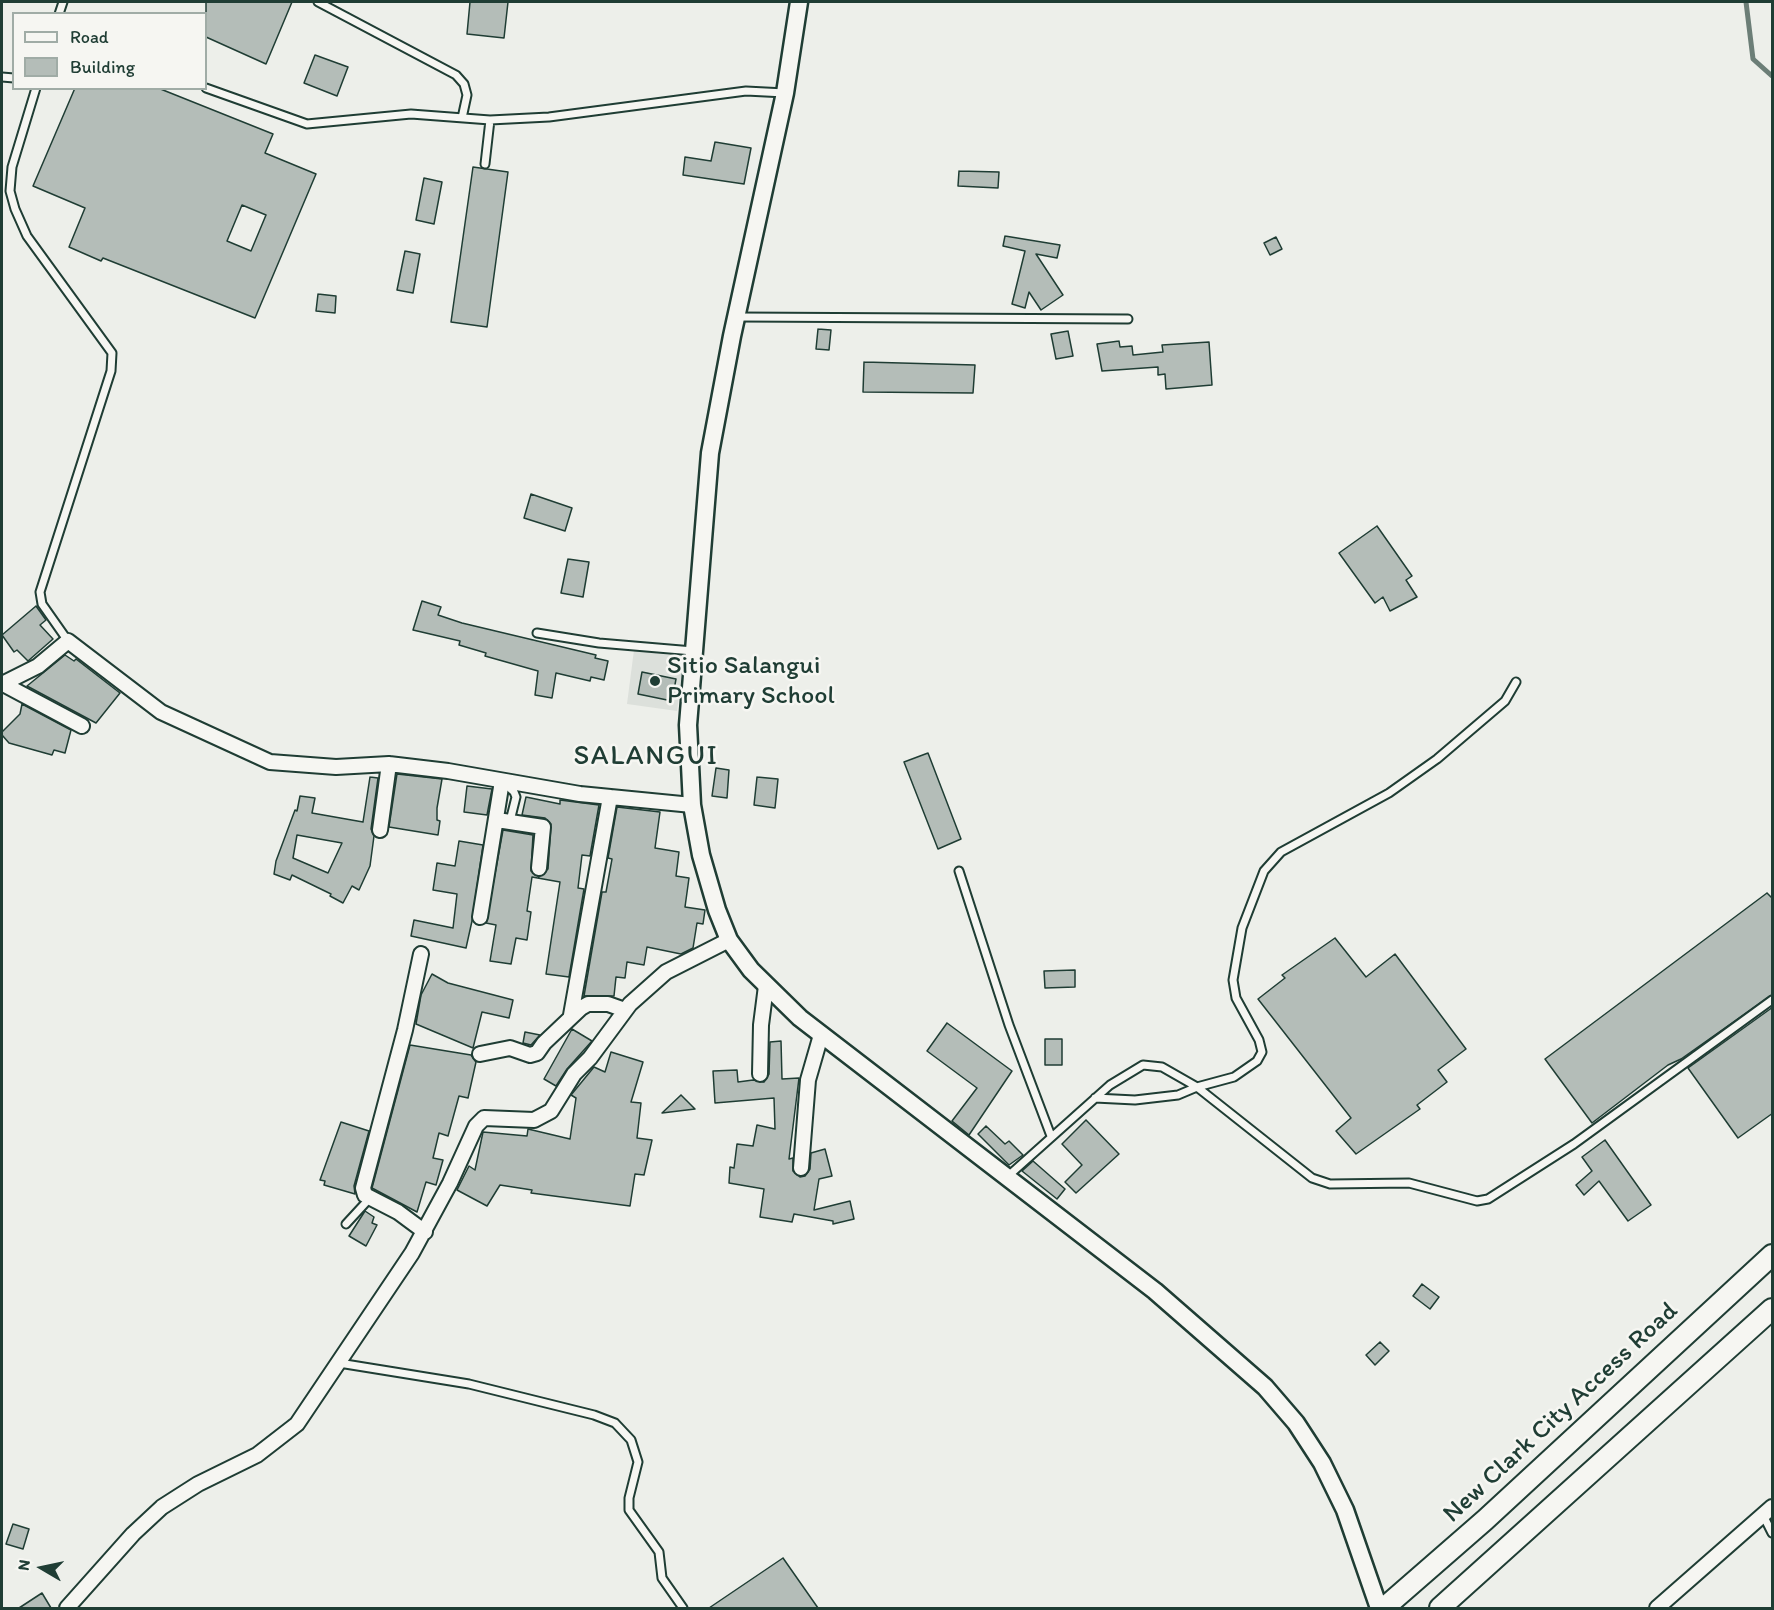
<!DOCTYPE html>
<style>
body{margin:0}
#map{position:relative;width:1774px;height:1610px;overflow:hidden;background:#edefea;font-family:Itim,sans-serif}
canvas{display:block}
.frame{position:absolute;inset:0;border:3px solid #1f3d34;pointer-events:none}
.legend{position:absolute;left:12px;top:12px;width:195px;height:78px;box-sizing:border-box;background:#f6f6f2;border:2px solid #a0aca6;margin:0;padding:8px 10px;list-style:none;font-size:18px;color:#1f3d34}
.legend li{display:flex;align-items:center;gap:12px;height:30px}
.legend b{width:30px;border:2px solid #a0aca6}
.north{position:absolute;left:12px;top:1538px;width:60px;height:60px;-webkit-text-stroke:4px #f6f6f2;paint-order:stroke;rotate:279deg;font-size:16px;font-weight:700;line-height:24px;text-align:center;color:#1f3d34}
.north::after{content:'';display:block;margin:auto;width:21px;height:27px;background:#1f3d34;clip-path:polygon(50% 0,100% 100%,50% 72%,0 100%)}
</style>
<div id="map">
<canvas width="1774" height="1610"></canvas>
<div class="frame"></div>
<ul class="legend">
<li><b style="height:8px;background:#f6f6f2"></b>Road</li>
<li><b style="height:16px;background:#b4bdb8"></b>Building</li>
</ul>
<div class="north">N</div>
</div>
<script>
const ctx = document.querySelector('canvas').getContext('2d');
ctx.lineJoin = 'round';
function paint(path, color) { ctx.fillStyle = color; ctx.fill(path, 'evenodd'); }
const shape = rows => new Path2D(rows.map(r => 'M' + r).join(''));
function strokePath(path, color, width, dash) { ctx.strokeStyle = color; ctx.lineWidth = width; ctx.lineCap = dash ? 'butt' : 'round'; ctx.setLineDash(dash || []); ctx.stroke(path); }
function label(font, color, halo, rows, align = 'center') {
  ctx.font = font + ' Itim,sans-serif'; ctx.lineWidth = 5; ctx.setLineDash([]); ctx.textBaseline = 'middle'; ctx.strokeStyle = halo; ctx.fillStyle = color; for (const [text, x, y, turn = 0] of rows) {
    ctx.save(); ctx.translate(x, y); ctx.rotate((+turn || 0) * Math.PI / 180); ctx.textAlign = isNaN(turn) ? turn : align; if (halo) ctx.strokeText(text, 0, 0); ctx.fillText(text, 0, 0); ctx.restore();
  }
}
paint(shape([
 [634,650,684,657,677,711,627,704]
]), '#dce0db');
strokePath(shape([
 [1746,2,1753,59,1772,76]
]), '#6c7e77', 5);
const building = shape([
 [206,2,292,2,266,64,206,37,206,2],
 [470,2,508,2,504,38,467,34,470,2],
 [315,55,348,67,337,96,304,83,315,55],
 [75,88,158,88,273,134,265,153,316,174,255,318,103,258,101,261,69,247,85,208,33,186,75,88],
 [242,205,266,215,251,251,227,241,242,205],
 [715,142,751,148,744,184,683,175,685,157,711,161,715,142],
 [473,167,508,172,487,327,451,322,473,167],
 [959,171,999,172,998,188,958,186,959,171],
 [424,178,442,182,434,224,416,220,424,178],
 [1005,236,1060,245,1057,258,1036,254,1063,295,1041,310,1029,292,1025,308,1012,304,1025,251,1003,246,1005,236],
 [1276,237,1282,249,1270,255,1264,243,1276,237],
 [405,251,420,254,413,293,397,290,405,251],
 [318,294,336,296,335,313,316,311,318,294],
 [818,329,831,330,829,350,816,349,818,329],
 [1068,331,1073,356,1056,359,1051,334,1068,331],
 [1119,341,1120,347,1132,346,1133,355,1163,352,1162,345,1209,342,1212,385,1166,389,1165,374,1158,375,1158,367,1102,371,1097,344,1119,341],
 [864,362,975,365,973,393,863,392,864,362],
 [531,494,572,508,565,531,524,518,531,494],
 [1377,526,1412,576,1406,580,1417,597,1390,611,1383,597,1375,603,1339,553,1377,526],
 [568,559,589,562,583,597,561,593,568,559],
 [422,601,441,607,438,615,462,623,596,655,595,658,608,661,604,680,591,677,590,681,556,673,552,698,535,695,538,671,485,656,486,653,459,645,460,641,413,630,422,601],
 [36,606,46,620,40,625,53,639,28,661,17,650,14,652,2,635,36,606],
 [65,655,74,661,76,659,120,693,96,723,27,686,65,655],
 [642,672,676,679,672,701,638,694,642,672],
 [22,704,71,730,65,753,54,750,52,755,9,743,2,735,2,732,20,714,22,704],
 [928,753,961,839,938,849,904,762,928,753],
 [716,768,729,770,727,798,712,796,716,768],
 [397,774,442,779,437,808,437,820,440,821,438,835,389,827,397,774],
 [370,777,378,778,371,829,374,836,370,866,359,890,352,886,343,903,330,896,331,894,292,875,290,880,274,874,276,861,295,810,297,811,300,796,315,798,312,813,363,822,370,777],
 [297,835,342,843,328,873,293,858,297,835],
 [757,777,778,779,775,808,754,805,757,777],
 [467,786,492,789,487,815,464,812,467,786],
 [526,797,560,804,560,800,599,805,590,856,582,855,578,888,584,889,569,977,546,974,560,882,532,877,527,911,531,912,527,940,516,938,511,964,490,961,496,925,486,923,503,830,533,835,531,871,539,877,548,869,551,824,545,818,522,815,526,797],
 [617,807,660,812,655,848,679,852,676,876,689,878,685,907,705,910,703,924,697,923,693,948,681,954,647,947,644,965,627,962,625,978,616,977,614,996,584,996,602,892,606,892,612,859,608,858,617,807],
 [459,841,483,845,472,921,466,948,411,936,414,920,453,928,457,894,433,890,437,863,455,866,459,841],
 [1767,893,1773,899,1773,994,1681,1059,1668,1065,1592,1123,1545,1059,1767,893],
 [1335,938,1366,977,1395,954,1466,1049,1438,1070,1447,1082,1417,1105,1420,1109,1356,1154,1336,1131,1351,1118,1258,999,1285,978,1282,975,1335,938],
 [1075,970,1075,987,1045,988,1044,971,1075,970],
 [432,974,448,983,513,1000,509,1018,482,1012,473,1048,416,1024,421,995,432,974],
 [1773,1007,1773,1113,1738,1138,1688,1068,1773,1007],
 [947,1023,1012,1071,969,1135,952,1121,977,1088,927,1051,947,1023],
 [572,1029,592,1041,567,1069,556,1086,544,1079,572,1029],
 [525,1032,540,1035,531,1045,523,1043,525,1032],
 [1045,1039,1062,1039,1062,1065,1045,1065,1045,1039],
 [781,1041,782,1079,799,1078,789,1159,793,1158,793,1171,800,1177,805,1176,810,1169,811,1153,825,1149,832,1176,819,1179,814,1210,850,1201,854,1219,833,1224,833,1221,794,1214,792,1222,760,1217,764,1189,729,1183,730,1167,734,1168,737,1144,753,1146,757,1125,775,1129,774,1098,715,1103,713,1071,737,1070,738,1082,753,1080,764,1082,769,1074,770,1042,781,1041],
 [410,1045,471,1055,476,1062,468,1098,459,1096,448,1136,439,1133,433,1158,443,1160,436,1185,426,1182,417,1212,372,1188,410,1045],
 [611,1052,643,1062,631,1102,641,1103,637,1138,652,1140,644,1175,635,1174,630,1206,531,1193,532,1190,500,1185,487,1206,457,1190,469,1166,475,1170,483,1132,527,1136,528,1129,570,1139,576,1098,571,1095,594,1067,605,1072,611,1052],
 [681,1095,695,1109,662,1113,681,1095],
 [1086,1120,1119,1154,1076,1193,1065,1182,1082,1165,1062,1144,1086,1120],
 [341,1122,369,1131,354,1186,355,1194,324,1185,325,1181,320,1180,341,1122],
 [986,1126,1005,1144,1009,1141,1023,1155,1009,1165,978,1134,986,1126],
 [1605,1140,1651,1205,1628,1221,1599,1181,1584,1195,1576,1185,1592,1171,1582,1157,1605,1140],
 [1033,1161,1065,1189,1057,1199,1022,1171,1033,1161],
 [365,1211,374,1217,372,1223,377,1225,366,1246,349,1236,365,1211],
 [1422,1284,1439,1297,1430,1309,1413,1296,1422,1284],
 [1380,1342,1389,1351,1375,1365,1366,1355,1380,1342],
 [13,1524,29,1529,23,1549,6,1544,13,1524],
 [783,1558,818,1608,709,1608,783,1558],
 [42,1593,51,1608,19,1608,42,1593]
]);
paint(building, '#b4bdb8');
strokePath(building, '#1f3d34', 1.5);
const service = shape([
 [318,2,456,75,464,84,467,95,462,118],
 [59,14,63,2],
 [2,77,14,78],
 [36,88,12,167,10,191,15,209,27,236,112,353,111,371,40,592,42,604,68,641],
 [206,88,307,124,411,114,490,120,549,117,746,91,785,93],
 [485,164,490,120],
 [738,317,1128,319],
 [537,633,599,643,693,651],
 [505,784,514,792,516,797,510,821],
 [959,871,1009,1025,1051,1136],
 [1095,1098,1135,1100,1178,1095,1197,1087,1234,1077,1257,1061,1262,1052,1259,1040,1236,998,1233,980,1242,928,1264,871,1281,852,1389,793,1437,759,1505,701,1516,682],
 [1007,1177,1110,1085,1143,1065,1162,1067,1197,1087,1312,1178,1330,1184,1409,1183,1477,1201,1488,1199,1574,1144,1772,1000],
 [346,1224,370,1198],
 [339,1363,469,1384,594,1415,615,1423,631,1440,638,1462,629,1498,629,1510,659,1552,662,1578,683,1608],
 [1763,1515,1772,1533]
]);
const minor = shape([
 [2,684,38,666,68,641,161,712,270,762,336,767,389,764,448,771,580,794,692,805],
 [3,684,82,726],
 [497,820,543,827,539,868],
 [380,830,389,764],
 [480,917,502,781],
 [421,954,405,1030,363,1188,365,1195,398,1212,425,1232],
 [571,1015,610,797],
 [480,1054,510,1048,530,1055,537,1053,544,1043,581,1008,588,1004,608,1004,625,1010],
 [760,1074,761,1025,766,986],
 [801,1168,808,1080,821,1035],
 [67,1608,133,1534,162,1507,198,1484,257,1455,297,1424,412,1253,450,1183,476,1126,484,1118,534,1120,551,1111,574,1074,590,1058,630,1004,666,972,729,940],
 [1657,1608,1772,1507]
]);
const tertiary = shape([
 [799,2,785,93,732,336,710,453,688,725,692,805,701,855,717,910,729,940,751,970,800,1018,1155,1291,1265,1387,1296,1423,1322,1463,1345,1510,1379,1608]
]);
const secondary = shape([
 [1384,1608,1485,1520,1772,1255],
 [1440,1608,1772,1309]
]);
strokePath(service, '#1f3d34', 11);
strokePath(minor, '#1f3d34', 18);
strokePath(tertiary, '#1f3d34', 21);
strokePath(secondary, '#1f3d34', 24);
strokePath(service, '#f6f6f2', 7);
strokePath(minor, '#f6f6f2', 14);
strokePath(tertiary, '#f6f6f2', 16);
strokePath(secondary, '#f6f6f2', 20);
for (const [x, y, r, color] of [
 [655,681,6,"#1f3d34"]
]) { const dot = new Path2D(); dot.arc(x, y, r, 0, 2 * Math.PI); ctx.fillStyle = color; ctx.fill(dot); strokePath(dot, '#f6f6f2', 2); }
label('26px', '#1f3d34', '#f6f6f2', [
 ["Sitio Salangui",667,666],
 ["Primary School",667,696]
], 'left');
label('26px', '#1f3d34', '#f6f6f2', [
 ["New Clark City Access Road",1561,1413,-43]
]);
ctx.letterSpacing = '1.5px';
label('28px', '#1f3d34', '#f6f6f2', [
 ["SALANGUI",646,757]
]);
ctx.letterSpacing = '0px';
</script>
